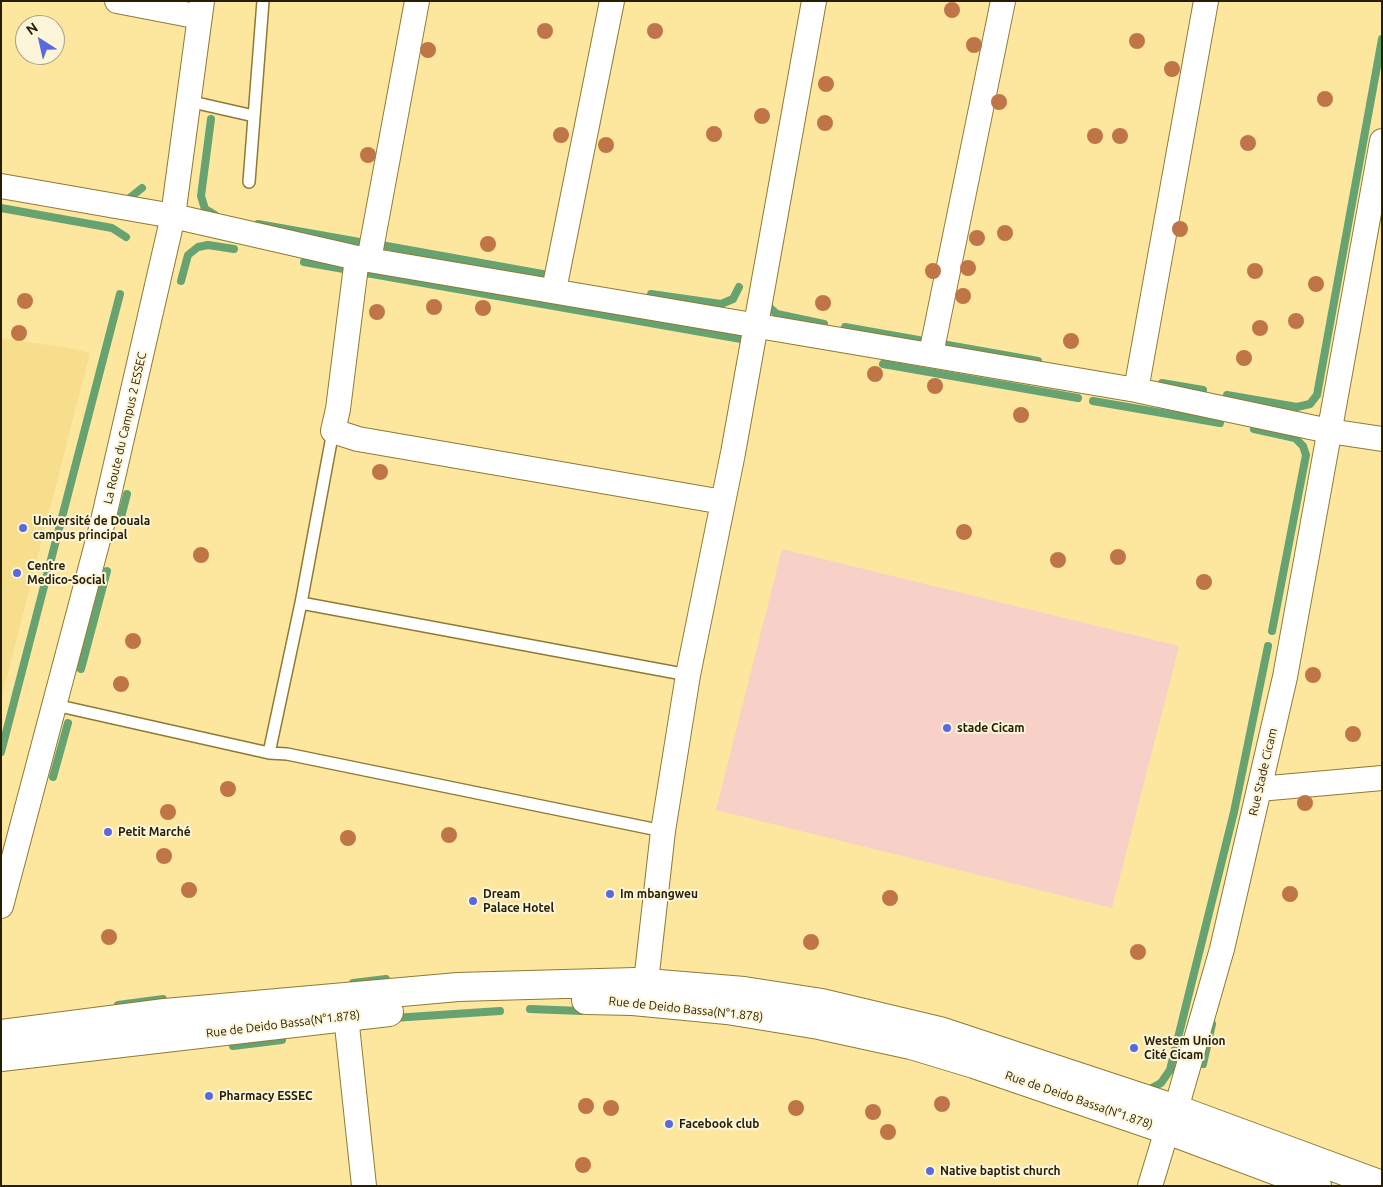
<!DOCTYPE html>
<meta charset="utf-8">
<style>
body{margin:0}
#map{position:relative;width:1383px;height:1187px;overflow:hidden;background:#fde79f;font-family:Ubuntu,sans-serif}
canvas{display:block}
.frame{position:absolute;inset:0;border:2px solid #261e01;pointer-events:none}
.north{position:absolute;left:15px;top:15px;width:50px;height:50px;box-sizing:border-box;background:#fdf5d9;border:1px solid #a79f83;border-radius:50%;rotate:325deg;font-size:14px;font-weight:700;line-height:20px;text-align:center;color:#261e01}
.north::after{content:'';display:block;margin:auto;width:18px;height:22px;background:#5969e0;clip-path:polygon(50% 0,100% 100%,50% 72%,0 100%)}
</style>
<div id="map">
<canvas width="1383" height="1187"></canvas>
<div class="frame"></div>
<div class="north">N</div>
</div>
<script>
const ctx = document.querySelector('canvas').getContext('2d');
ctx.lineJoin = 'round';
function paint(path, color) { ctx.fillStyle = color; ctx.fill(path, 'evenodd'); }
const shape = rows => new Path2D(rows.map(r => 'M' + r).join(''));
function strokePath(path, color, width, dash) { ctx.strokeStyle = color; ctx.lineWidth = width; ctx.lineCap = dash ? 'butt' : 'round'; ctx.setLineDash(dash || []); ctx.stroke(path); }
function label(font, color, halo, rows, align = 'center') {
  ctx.font = font + ' Ubuntu,sans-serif'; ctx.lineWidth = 4; ctx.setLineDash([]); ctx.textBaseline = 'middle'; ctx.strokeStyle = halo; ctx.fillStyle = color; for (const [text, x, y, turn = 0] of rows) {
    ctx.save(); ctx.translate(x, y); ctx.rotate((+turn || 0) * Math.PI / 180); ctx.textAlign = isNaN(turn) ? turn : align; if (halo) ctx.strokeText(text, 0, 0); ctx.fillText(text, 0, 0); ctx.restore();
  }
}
paint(shape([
 [1,338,69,348,90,353,1,700]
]), '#f6de8d');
paint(shape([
 [782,549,1179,646,1112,908,716,810]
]), '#f7d0c7');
strokePath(shape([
 [211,119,201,196,205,209,215,215],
 [127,200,142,188],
 [1,208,112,228,126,237],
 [258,224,365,243],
 [381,245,548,275],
 [304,262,741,339],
 [181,281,188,255,198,247,208,245,234,249],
 [651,294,721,304,733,299,739,287],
 [767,300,770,308,777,314,824,324],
 [845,327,924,341],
 [942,344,1038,361],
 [883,364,1078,398],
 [1162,383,1203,390],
 [1227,395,1297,407,1310,404,1317,395,1382,39],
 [1093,401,1220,423],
 [1254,429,1295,438,1303,446,1306,455,1272,631],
 [120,521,127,494],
 [81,669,107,571],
 [1,752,120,294],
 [53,777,68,723],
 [353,983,386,979],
 [118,1005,163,999],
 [530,1009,581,1011],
 [393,1018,500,1011],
 [233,1046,282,1040],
 [1203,1064,1212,1024],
 [1150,1089,1161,1083,1170,1070,1234,812,1268,646]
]), '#66a370', 8);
const service = shape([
 [188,101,254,116],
 [249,182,263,1],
 [301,603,688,675],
 [55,705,269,753,287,754,663,831],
 [269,753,301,603,333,431]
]);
const minor = shape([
 [117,1,200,17],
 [1,186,173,216,357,258,1136,390,1329,431,1382,439],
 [357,258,338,409,333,431,358,439,723,502],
 [369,260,417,1],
 [554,290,612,1],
 [931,354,1003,1],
 [1136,390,1206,1],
 [1259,789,1382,778],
 [1,906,102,525,173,216,202,1],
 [646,982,663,831,688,675,733,453,814,1],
 [346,1016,364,1186],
 [1176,1109,1222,949,1285,677,1382,141],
 [1150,1186,1167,1130]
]);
const secondary = shape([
 [586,1000,633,1001,727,1010,819,1025,911,1045,974,1064,1167,1130,1317,1186],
 [1,1034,165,1013,458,987,635,982,744,991,822,1003,940,1031,1176,1109,1382,1185],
 [1,1057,389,1012]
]);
strokePath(service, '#8f7a33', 14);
strokePath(minor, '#8f7a33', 26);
strokePath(secondary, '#8f7a33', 30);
strokePath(service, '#fff', 11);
strokePath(minor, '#fff', 24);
strokePath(secondary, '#fff', 28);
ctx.fillStyle = '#bf7548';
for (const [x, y] of [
 [952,10],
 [545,31],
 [655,31],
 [1137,41],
 [974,45],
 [428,50],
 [1172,69],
 [826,84],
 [1325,99],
 [999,102],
 [762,116],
 [825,123],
 [714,134],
 [561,135],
 [1095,136],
 [1120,136],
 [1248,143],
 [606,145],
 [368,155],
 [1180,229],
 [1005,233],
 [977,238],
 [488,244],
 [968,268],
 [933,271],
 [1255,271],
 [1316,284],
 [963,296],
 [25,301],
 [823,303],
 [434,307],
 [483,308],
 [377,312],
 [1296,321],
 [1260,328],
 [19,333],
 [1071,341],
 [1244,358],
 [875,374],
 [935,386],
 [1021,415],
 [380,472],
 [964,532],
 [201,555],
 [1118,557],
 [1058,560],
 [1204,582],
 [133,641],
 [1313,675],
 [121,684],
 [1353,734],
 [228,789],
 [1305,803],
 [168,812],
 [449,835],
 [348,838],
 [164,856],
 [189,890],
 [1290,894],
 [890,898],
 [109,937],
 [811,942],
 [1138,952],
 [942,1104],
 [586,1106],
 [611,1108],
 [796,1108],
 [873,1112],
 [888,1132],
 [583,1165]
]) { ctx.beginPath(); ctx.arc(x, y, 8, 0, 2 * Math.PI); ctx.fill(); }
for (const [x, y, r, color] of [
 [23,528,5,"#5969e0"],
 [17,573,5,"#5969e0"],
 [947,728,5,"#5969e0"],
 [108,832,5,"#5969e0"],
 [610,894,5,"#5969e0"],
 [473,901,5,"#5969e0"],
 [1134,1048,5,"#5969e0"],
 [209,1096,5,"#5969e0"],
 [669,1124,5,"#5969e0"],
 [930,1171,5,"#5969e0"]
]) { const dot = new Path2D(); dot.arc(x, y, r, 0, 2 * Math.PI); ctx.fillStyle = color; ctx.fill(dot); strokePath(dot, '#fdf5d9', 2); }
label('12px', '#261e01', '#fdf5d9', [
 ["La Route du Campus 2 ESSEC",125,428,-77],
 ["Rue Stade Cicam",1263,772,-77],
 ["Rue de Deido Bassa(N°1.878)",686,1009,6],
 ["Rue de Deido Bassa(N°1.878)",283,1024,-7],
 ["Rue de Deido Bassa(N°1.878)",1079,1100,19]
]);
label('bold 12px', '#261e01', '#fdf5d9', [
 ["Université de Douala",33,521],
 ["campus principal",33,535],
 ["Centre",27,566],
 ["Medico-Social",27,580],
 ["stade Cicam",957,728],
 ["Petit Marché",118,832],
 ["Dream",483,894],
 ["Palace Hotel",483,908],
 ["Im mbangweu",620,894],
 ["Westem Union",1144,1041],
 ["Cité Cicam",1144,1055],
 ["Pharmacy ESSEC",219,1096],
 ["Facebook club",679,1124],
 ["Native baptist church",940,1171]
], 'left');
</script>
